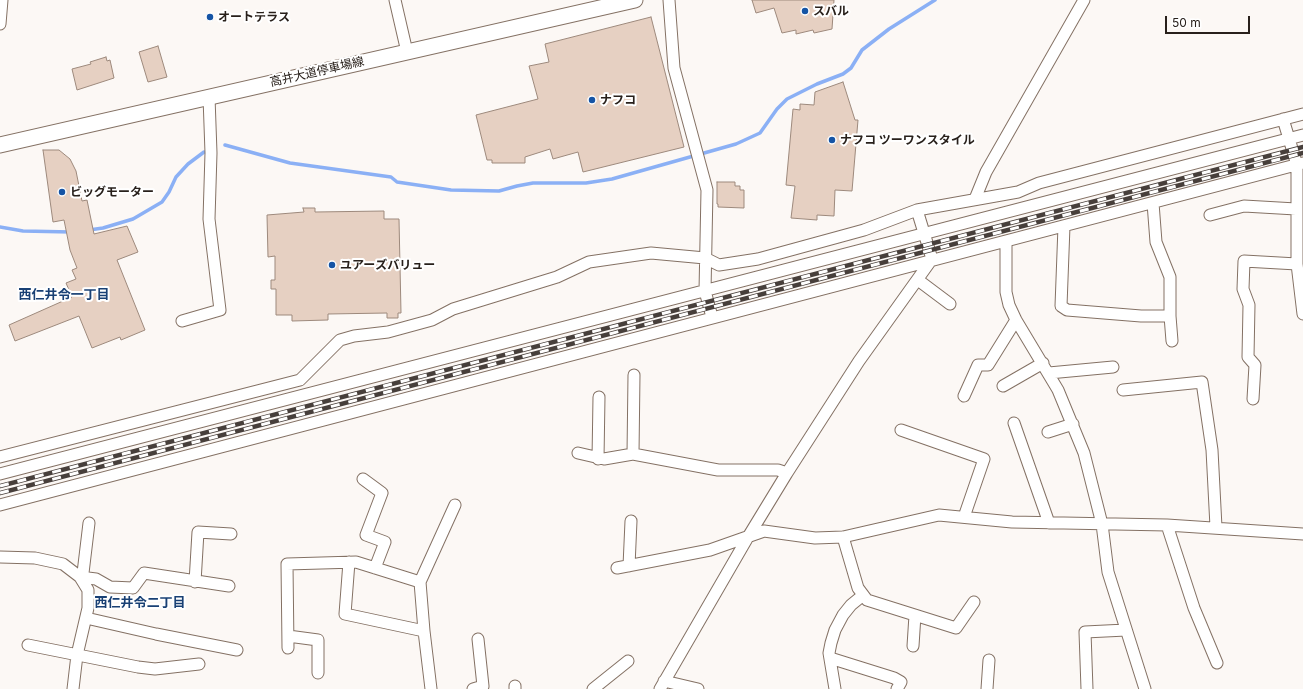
<!DOCTYPE html>
<meta charset="utf-8">
<style>
body{margin:0}
#map{position:relative;width:1303px;height:689px;overflow:hidden;background:#fcf8f5;font-family:Inter,sans-serif}
canvas{display:block}
.scale{position:absolute;left:1165px;top:16px;width:85px;height:18px;box-sizing:border-box;border:2px solid #28201b;border-top:0;padding-left:5px;font-size:12px;line-height:14px;white-space:nowrap;color:#28201b;-webkit-text-stroke:3px #fff;paint-order:stroke}
</style>
<div id="map">
<canvas width="1303" height="689"></canvas>
<div class="scale">50 m</div>
</div>
<script>
const ctx = document.querySelector('canvas').getContext('2d');
ctx.lineJoin = 'round';
const shape = rows => new Path2D(rows.map(r => 'M' + r).join(''));
function strokePath(path, color, width, dash) { ctx.strokeStyle = color; ctx.lineWidth = width; ctx.lineCap = dash ? 'butt' : 'round'; ctx.setLineDash(dash || []); ctx.stroke(path); }
function paint(path, color) { ctx.fillStyle = color; ctx.fill(path, 'evenodd'); }
function label(font, color, halo, rows, align = 'center') {
  ctx.font = font + ' Inter,"Noto Sans JP",sans-serif'; ctx.lineWidth = 4; ctx.setLineDash([]); ctx.textBaseline = 'middle'; ctx.strokeStyle = halo; ctx.fillStyle = color; for (const [text, x, y, turn = 0] of rows) {
    ctx.save(); ctx.translate(x, y); ctx.rotate((+turn || 0) * Math.PI / 180); ctx.textAlign = isNaN(turn) ? turn : align; if (halo) ctx.strokeText(text, 0, 0); ctx.fillText(text, 0, 0); ctx.restore();
  }
}
strokePath(shape([
 [225,145,290,163,391,177,397,182,451,190,499,191,517,186,533,183,586,183,612,179,736,144,760,133,777,109,787,99,817,84,843,74,851,68,862,50,889,29,935,0],
 [0,227,23,231,71,232],
 [89,230,103,228,133,219,162,202,169,192,176,177,188,164,204,152]
]), '#8bb0f5', 3.5);
const building = shape([
 [752,0,834,0,832,29,814,33,813,30,796,34,796,30,782,33,774,8,756,13,752,0],
 [651,17,684,147,583,172,578,152,553,159,550,149,525,157,525,163,492,163,492,160,487,160,476,115,538,99,529,66,549,62,545,44,651,17],
 [158,46,167,77,148,82,139,52,158,46],
 [106,57,107,61,110,60,114,78,77,90,72,69,91,64,90,62,106,57],
 [843,82,855,120,858,120,852,191,835,190,834,216,817,215,817,220,791,218,795,186,786,185,793,109,800,110,800,104,814,105,815,92,843,82],
 [43,150,59,150,70,159,76,171,82,201,87,200,94,234,127,226,138,252,117,260,145,330,121,340,120,337,92,348,79,316,15,341,9,325,72,297,66,283,76,279,72,270,77,268,70,250,64,220,53,222,43,150],
 [717,182,735,182,735,186,740,186,740,190,744,190,744,208,718,207,718,204,717,204,717,182],
 [303,208,315,208,315,212,384,211,384,219,399,219,401,313,398,313,398,318,387,318,387,313,328,314,328,320,292,321,292,315,276,315,276,289,271,289,271,280,275,280,275,256,268,257,267,215,304,212,303,208]
]);
paint(building, '#e6d0c2');
strokePath(building, '#9d897c', 1);
const street = shape([
 [395,0,407,52],
 [669,0,674,68,707,190,705,291,712,317],
 [0,24,2,0],
 [1283,119,1297,165,1297,264,1303,314],
 [975,199,986,172,1084,0],
 [917,210,932,259],
 [1210,215,1244,206,1296,209],
 [1064,226,1061,306,1067,310,1141,316,1170,316,1170,277,1156,242,1153,203],
 [1006,242,1006,292,1009,305,1016,320,1058,390,1084,453,1102,524,1108,572,1145,689],
 [918,280,950,304],
 [1170,316,1172,341],
 [182,321,220,310,209,219,211,153,209,97],
 [1049,373,1113,367],
 [1003,386,1043,363],
 [1123,390,1202,382,1212,450,1216,527],
 [964,396,978,365,988,365,1016,320],
 [1253,399,1255,365,1248,357,1249,305,1243,289,1244,261,1297,264],
 [1014,423,1049,523],
 [901,430,984,459,964,517],
 [1048,432,1073,424],
 [578,453,604,459,633,454,718,470,778,470,787,473],
 [633,454,634,375],
 [0,457,300,380,340,340,354,336,388,332,432,320,453,309,557,277,589,262,651,253,705,258,719,265,758,259,864,230,917,210,1018,192,1039,183,1303,114],
 [598,459,599,397],
 [0,474,1303,135],
 [363,479,382,493,366,535,385,542,375,568],
 [0,505,1303,163],
 [89,523,83,573,80,577,96,579,110,587,133,588,144,573,229,586],
 [1167,525,1194,608,1217,663],
 [843,537,858,588,867,600,956,628,974,602],
 [0,557,35,558,63,564,80,577,88,590,88,608,77,655,73,689],
 [349,562,345,614,424,631,431,689],
 [629,566,631,521],
 [617,568,710,550,764,531,815,538,843,537,939,515,1012,522,1167,525,1303,534],
 [195,582,198,532,231,534],
 [86,618,156,634,237,650],
 [424,631,420,582,455,505],
 [288,636,318,640,318,673],
 [28,645,138,667,155,669,199,664],
 [913,646,915,615],
 [288,648,287,564,356,562,420,582],
 [830,658,894,678,901,682,897,689],
 [664,681,698,689],
 [515,686,515,689],
 [473,689,483,686,478,639],
 [593,689,628,661],
 [660,689,748,537,787,473,859,361,932,259],
 [835,689,829,653,831,643,835,630,843,615,851,605,862,596],
 [987,689,989,660],
 [1087,689,1085,632,1126,630]
]);
const secondary = shape([
 [0,145,635,0]
]);
strokePath(street, '#847164', 13);
strokePath(secondary, '#847164', 17);
strokePath(street, '#fff', 11);
strokePath(secondary, '#fff', 15);
const rail = shape([
 [0,486,1303,147],
 [0,493,1303,153]
]);
strokePath(rail, '#473f3b', 4.5);
strokePath(rail, '#fff', 3, [9]);
for (const [x, y, r, color] of [
 [805,11,4,"#1554a5"],
 [210,17,4,"#1554a5"],
 [592,100,4,"#1554a5"],
 [832,140,4,"#1554a5"],
 [62,192,4,"#1554a5"],
 [332,265,4,"#1554a5"]
]) { const dot = new Path2D(); dot.arc(x, y, r, 0, 2 * Math.PI); ctx.fillStyle = color; ctx.fill(dot); strokePath(dot, '#fff', 1.5); }
label('bold 12px', '#28201b', '#fff', [
 ["スバル",813,11],
 ["オートテラス",218,17],
 ["ナフコ",600,100],
 ["ナフコ ツーワンスタイル",840,140],
 ["ビッグモーター",70,192],
 ["ユアーズバリュー",340,265]
], 'left');
label('12px', '#28201b', '#fff', [
 ["高井大道停車場線",317,72,-13]
]);
label('bold 13px', '#194074', '#fff', [
 ["西仁井令一丁目",64,295],
 ["西仁井令二丁目",140,603]
]);
</script>
